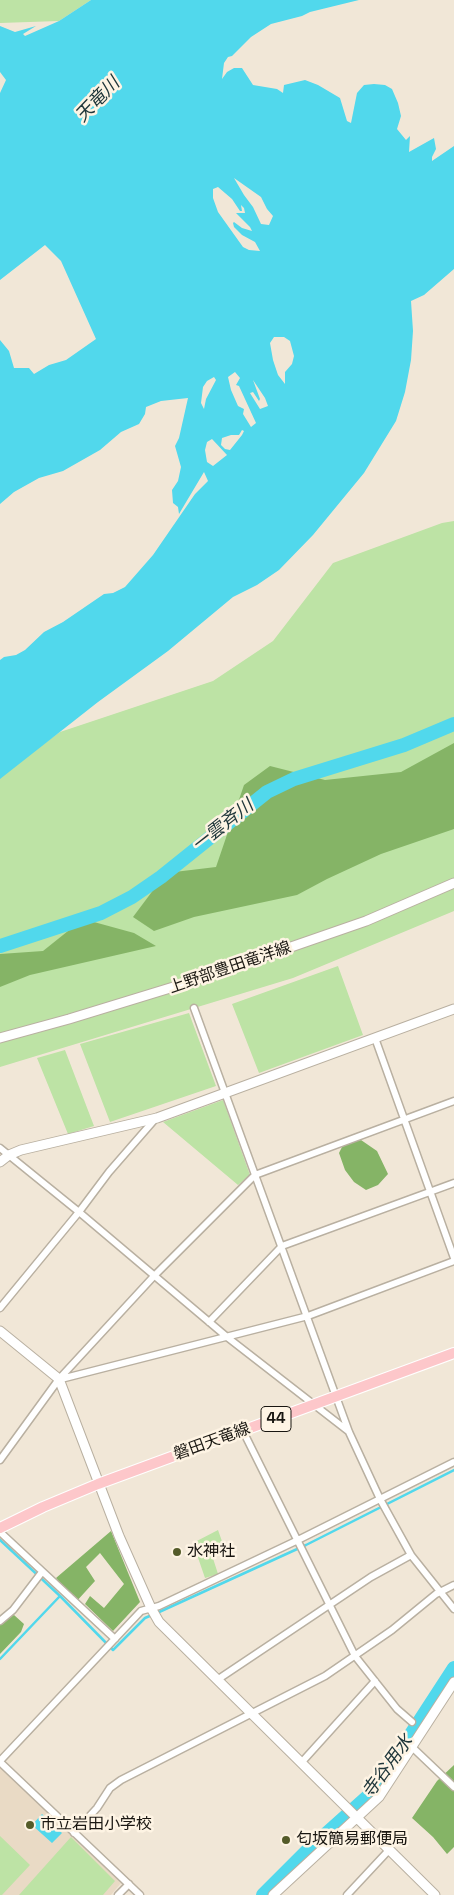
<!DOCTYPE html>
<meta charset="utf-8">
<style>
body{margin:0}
canvas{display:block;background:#f1e7d7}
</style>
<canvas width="454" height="1895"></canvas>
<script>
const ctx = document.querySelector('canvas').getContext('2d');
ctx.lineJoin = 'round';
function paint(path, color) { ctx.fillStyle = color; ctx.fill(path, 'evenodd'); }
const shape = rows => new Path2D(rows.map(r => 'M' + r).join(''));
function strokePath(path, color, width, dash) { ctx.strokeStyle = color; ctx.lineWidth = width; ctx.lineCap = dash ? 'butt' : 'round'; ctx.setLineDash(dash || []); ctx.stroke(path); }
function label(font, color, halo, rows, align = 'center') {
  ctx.font = font + ' "Space Grotesk","Noto Sans JP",sans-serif'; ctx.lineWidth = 5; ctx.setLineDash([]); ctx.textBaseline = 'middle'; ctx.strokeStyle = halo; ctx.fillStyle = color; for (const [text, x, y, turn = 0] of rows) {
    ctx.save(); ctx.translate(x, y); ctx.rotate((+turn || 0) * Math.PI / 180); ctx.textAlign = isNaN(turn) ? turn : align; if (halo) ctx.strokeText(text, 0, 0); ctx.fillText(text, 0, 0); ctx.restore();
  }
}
paint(shape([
 [0,1766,121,1883,111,1895,0,1895]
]), '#e9dac5');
paint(shape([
 [0,0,91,0,59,21,0,23],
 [454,521,454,911,293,978,0,1067,0,775,60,732,213,681,273,641,333,563,442,523],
 [338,966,363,1035,259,1073,232,1004],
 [189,1013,216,1086,110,1122,80,1044],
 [65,1050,94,1126,68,1134,37,1058],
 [223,1100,250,1175,238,1185,163,1122],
 [218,1530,223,1544,210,1549,218,1574,205,1578,193,1543],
 [0,1836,30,1865,2,1895,0,1895],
 [71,1837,115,1881,103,1895,19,1895]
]), '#bde3a5');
paint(shape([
 [454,743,454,829,381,854,327,879,297,895,194,917,154,931,133,917,166,873,216,867,244,785,270,766,325,780,401,772],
 [83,919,134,933,156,946,30,975,0,987,0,954,43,951],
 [361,1140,377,1151,388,1174,378,1185,366,1190,354,1182,345,1170,339,1153,343,1145],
 [111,1531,140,1602,113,1631,85,1604,90,1596,104,1608,124,1584,100,1553,86,1567,95,1581,75,1603,56,1578],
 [14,1615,24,1624,21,1632,0,1654,0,1624,8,1617],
 [454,1765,454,1847,447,1854,433,1837,412,1818,437,1781]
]), '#85b466');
paint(shape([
 [91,0,359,0,310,12,302,16,271,24,251,37,232,56,228,57,224,63,222,79,227,72,234,68,242,68,253,85,277,89,283,93,284,85,305,80,318,85,340,98,347,121,351,123,357,93,364,85,374,84,385,85,392,89,398,103,401,116,397,129,406,140,410,136,409,152,434,138,436,149,432,157,432,161,454,146,454,269,424,295,411,301,413,331,411,360,405,392,396,421,364,473,313,535,279,570,257,585,233,597,168,651,98,702,0,779,0,660,4,657,16,655,25,650,44,632,63,622,104,594,113,593,125,587,153,555,195,494,208,481,204,472,179,514,178,507,173,503,172,490,178,481,181,467,175,446,179,438,188,398,161,401,146,407,145,414,139,424,121,432,100,450,63,471,39,478,14,492,0,504,0,340,9,351,14,368,29,368,34,374,49,365,66,360,96,339,61,261,45,245,0,280,0,93,6,80,0,72,0,26,15,32,36,26,23,34,25,36,59,21],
 [234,178,261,197,267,209,273,216,269,225,261,224,253,207,244,195],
 [218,187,232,199,240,211,242,211,241,205,244,208,245,213,236,213,250,227,252,231,242,228,234,222,233,223,234,227,242,235,255,242,260,251,249,250,243,247,218,212,213,198,213,189],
 [274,337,284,337,290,341,294,356,292,364,285,372,285,384,278,375,273,360,270,343],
 [235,372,240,378,236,385,239,386,256,423,251,427,243,414,244,409,238,406,231,390,228,377],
 [214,377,216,380,206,399,204,409,201,403,203,387,207,381],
 [253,380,265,398,268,406,260,409,250,393,253,392,259,401,260,399],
 [242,430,244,431,242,435,230,450,225,449,221,445,222,438,231,435,239,435],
 [212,439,227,455,213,466,207,462,205,450,207,442],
 [42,1814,62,1833,52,1843,32,1825]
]), '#51d8ec');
strokePath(shape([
 [0,1540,60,1596,113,1650,145,1618,152,1615],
 [157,1613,306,1545,454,1470],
 [0,1659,60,1596]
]), '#51d8ec', 2.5);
strokePath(shape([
 [0,946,101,913,132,897,161,877,267,792,294,779,404,745,454,724],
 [263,1895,307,1851,374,1791,454,1668]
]), '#51d8ec', 14);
const minor = shape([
 [194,1008,349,1432,380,1499,411,1555,454,1609],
 [375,1038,454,1258],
 [0,1148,79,1212,227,1337,348,1431],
 [0,1308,79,1212,109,1172,156,1118],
 [209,1322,282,1246,454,1183],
 [61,1379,308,1316,454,1261],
 [243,1431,355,1656,397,1709,412,1722],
 [0,1460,59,1379,154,1276,255,1175,454,1101],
 [0,1532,115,1639],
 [0,1621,13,1610,42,1572],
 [217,1680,371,1577,411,1555],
 [412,1747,454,1787],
 [0,1761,141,1611,159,1606,298,1540,454,1462],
 [0,1762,140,1895],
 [301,1763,375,1681],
 [74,1833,97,1808,110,1788,121,1780,325,1676,392,1630,436,1594,454,1585],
 [118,1895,129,1884],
 [347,1895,389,1850]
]);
const tertiary = shape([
 [0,1162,9,1155,21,1150,157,1118,454,1009],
 [0,1331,59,1379,119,1536,151,1608,159,1622,435,1895],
 [273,1895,379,1797,454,1682]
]);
const secondary = shape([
 [0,1038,69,1019,193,981,366,921,454,883]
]);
const primary = shape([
 [0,1528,43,1507,98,1484,454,1353]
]);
strokePath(minor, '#b9b0a1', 9);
strokePath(tertiary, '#b9b0a1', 11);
strokePath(secondary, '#b9b0a1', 11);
strokePath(primary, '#fff', 12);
strokePath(minor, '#fff', 6);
strokePath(tertiary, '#fff', 9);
strokePath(secondary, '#fff', 9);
strokePath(primary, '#fdc7ca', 10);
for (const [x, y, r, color] of [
 [177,1552,5,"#545b29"],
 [30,1825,5,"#545b29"],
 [286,1840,5,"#545b29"]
]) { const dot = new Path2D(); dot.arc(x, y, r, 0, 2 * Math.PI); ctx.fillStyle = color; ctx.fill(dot); strokePath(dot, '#fef4e4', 2); }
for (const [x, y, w] of [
 [276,1419,30]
]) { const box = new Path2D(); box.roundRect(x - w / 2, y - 12.5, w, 25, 4); ctx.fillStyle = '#fef4e4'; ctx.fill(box); strokePath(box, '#191611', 1); }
label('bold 15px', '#191611', null, [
 ["44",276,1419]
]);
label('16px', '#191611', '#fef4e4', [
 ["上野部豊田竜洋線",230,968,-19],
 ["磐田天竜線",212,1442,-20]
]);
label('16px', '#191611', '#fef4e4', [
 ["水神社",187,1552],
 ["市立岩田小学校",40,1825],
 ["匂坂簡易郵便局",296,1840]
], 'left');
label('italic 18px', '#20373b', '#fef4e4', [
 ["天竜川",98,100,-46],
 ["一雲斉川",223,826,-38],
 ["寺谷用水",388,1767,-54]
]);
</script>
